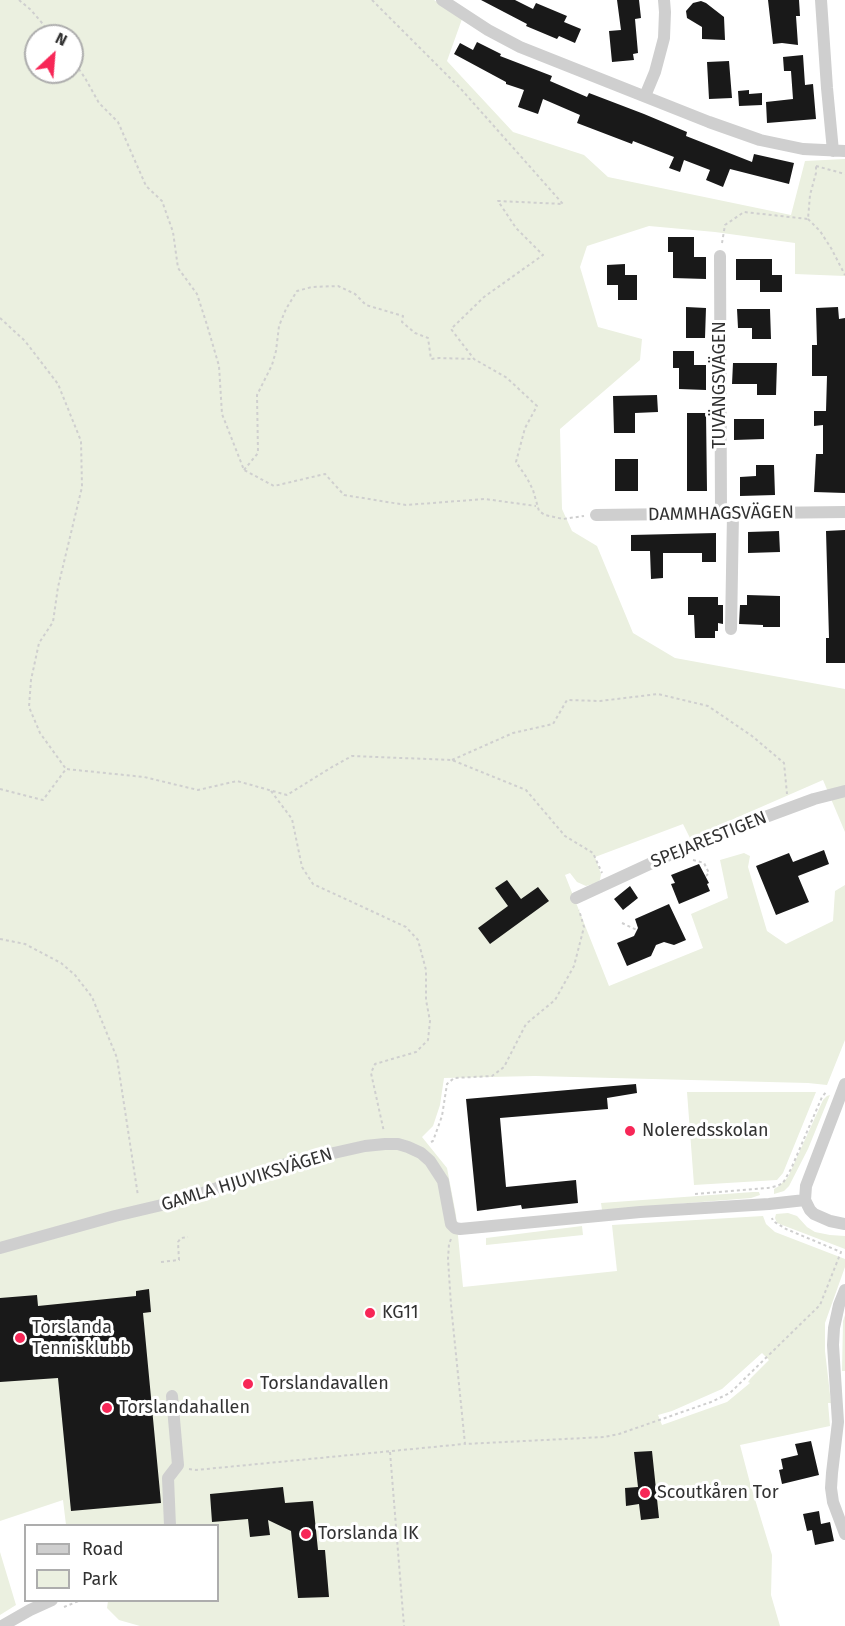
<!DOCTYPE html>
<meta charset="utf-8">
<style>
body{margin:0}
#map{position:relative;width:845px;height:1626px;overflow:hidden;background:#fff;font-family:"Fira Sans",sans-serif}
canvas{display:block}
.legend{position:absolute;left:24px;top:1524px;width:195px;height:78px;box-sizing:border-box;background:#fff;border:2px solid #adadad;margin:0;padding:8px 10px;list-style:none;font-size:18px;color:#323232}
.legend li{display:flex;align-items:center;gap:12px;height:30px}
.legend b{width:30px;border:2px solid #adadad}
.north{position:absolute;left:24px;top:24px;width:60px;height:60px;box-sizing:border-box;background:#fff;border:2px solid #adadad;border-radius:50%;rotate:26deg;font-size:16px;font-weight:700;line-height:24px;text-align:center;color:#323232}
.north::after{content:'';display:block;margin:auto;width:21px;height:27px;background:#f72757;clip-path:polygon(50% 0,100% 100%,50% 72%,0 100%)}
</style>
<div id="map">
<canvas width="845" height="1626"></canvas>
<ul class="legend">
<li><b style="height:8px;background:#cfcfcf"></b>Road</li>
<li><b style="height:16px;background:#ebf0e0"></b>Park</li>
</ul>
<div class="north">N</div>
</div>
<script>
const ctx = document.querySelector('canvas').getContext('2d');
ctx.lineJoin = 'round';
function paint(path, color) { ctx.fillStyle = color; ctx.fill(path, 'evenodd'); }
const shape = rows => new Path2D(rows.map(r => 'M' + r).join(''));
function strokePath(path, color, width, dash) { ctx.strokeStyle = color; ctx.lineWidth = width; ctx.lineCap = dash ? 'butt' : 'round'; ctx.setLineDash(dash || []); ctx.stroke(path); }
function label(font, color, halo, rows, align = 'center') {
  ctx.font = font + ' "Fira Sans",sans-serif'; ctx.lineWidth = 6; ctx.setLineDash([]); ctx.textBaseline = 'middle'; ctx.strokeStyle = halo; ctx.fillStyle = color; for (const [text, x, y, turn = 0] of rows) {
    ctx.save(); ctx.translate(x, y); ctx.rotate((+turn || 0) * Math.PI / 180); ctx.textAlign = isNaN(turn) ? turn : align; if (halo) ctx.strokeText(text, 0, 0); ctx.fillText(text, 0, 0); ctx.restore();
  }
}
paint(shape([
 [0,0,434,0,462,19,447,61,513,132,584,155,608,177,791,215,805,161,845,159,845,276,795,274,795,243,715,232,649,226,587,246,580,267,598,327,642,339,640,360,560,429,562,509,572,531,597,546,633,633,675,658,845,689,845,832,823,780,690,838,683,824,595,857,601,874,600,880,596,883,586,886,577,882,570,873,565,875,609,986,703,948,691,914,728,898,720,860,744,853,750,856,748,867,767,931,786,944,833,921,835,891,845,885,845,1040,827,1085,808,1083,535,1076,444,1078,440,1105,433,1126,422,1137,447,1168,456,1215,463,1287,617,1271,612,1225,763,1216,766,1224,775,1232,845,1259,845,1267,825,1323,825,1351,831,1403,828,1403,830,1426,740,1445,750,1483,772,1555,771,1595,780,1626,140,1626,119,1620,107,1608,108,1601,218,1600,218,1526,66,1525,63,1500,0,1521],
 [36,36,72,36,72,72,36,72],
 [762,1353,769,1360,751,1378,748,1382,750,1383,727,1402,662,1425,658,1415,672,1411,722,1389],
 [687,1092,816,1092,783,1173,777,1180,694,1185],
 [830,1095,808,1149,789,1186,784,1191,774,1194,774,1189,779,1186,788,1177,823,1100,827,1096],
 [753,1192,759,1192,760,1195,751,1198,602,1210,601,1203],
 [788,1213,797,1216,807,1227,815,1232,830,1235,845,1236,845,1249,777,1223,775,1218,776,1214],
 [582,1226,583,1235,486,1245,486,1238],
 [845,1315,845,1371,842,1371,843,1321],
 [0,1552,16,1605,0,1615]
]), '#ebf0e0');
paint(shape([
 [481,0,515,0,533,9,536,3,567,16,564,22,581,29,575,43,559,36,557,39,526,26,527,24],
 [617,0,639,0,641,18,635,19,638,53,633,54,634,60,612,62,609,31,621,30],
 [768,0,799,0,800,16,796,16,798,45,782,43,773,44],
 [701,1,706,3,724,17,725,40,702,39,702,27,687,18,686,11,693,3],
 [477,42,501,54,500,56,552,76,550,81,587,97,589,93,644,114,687,132,686,136,752,162,754,154,794,163,789,184,730,169,723,187,706,180,710,170,684,160,680,172,669,168,674,157,633,141,632,144,577,123,580,115,543,99,538,114,518,107,524,90,506,84,506,82,454,54,460,43,473,50],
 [803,55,805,85,813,84,816,119,767,123,766,102,793,99,791,71,784,71,783,57],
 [729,61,732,98,709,99,707,62],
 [749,90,749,94,762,93,762,105,739,106,738,91],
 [668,237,694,237,694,257,706,257,706,279,673,278,673,252,668,252],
 [736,259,772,259,772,275,782,275,782,292,760,292,760,280,736,280],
 [625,264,625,275,637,275,637,300,618,300,618,285,607,285,607,265],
 [686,307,706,308,705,338,686,338],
 [838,307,839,319,845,318,845,493,814,492,816,454,823,454,823,425,814,426,814,411,826,411,827,376,812,376,812,345,817,345,816,308],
 [737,309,770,309,771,339,752,339,752,328,738,328],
 [673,351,694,351,694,365,706,365,706,390,679,389,679,368,673,368],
 [733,363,777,363,776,395,757,395,757,384,732,384],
 [657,395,658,412,635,413,635,433,614,433,613,396],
 [687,413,706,413,707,491,687,491],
 [734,419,764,419,764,439,734,440],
 [615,459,638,459,638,491,615,491],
 [756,465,774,465,775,495,740,496,740,477,756,476],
 [845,530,845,663,826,663,826,638,829,638,826,531],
 [779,531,780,552,748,553,748,532],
 [716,533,716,562,702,562,702,553,663,553,663,578,651,579,650,551,631,551,631,535],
 [747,595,780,596,780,627,763,627,763,625,739,624,740,605,747,605],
 [688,597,718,597,718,605,723,605,723,624,718,623,718,631,715,631,715,638,695,638,694,615,688,615],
 [824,850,829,864,798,876,809,902,776,915,756,866,789,853,793,862],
 [699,864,709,883,707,884,710,891,679,904,671,884,675,883,671,875],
 [507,880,521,899,538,887,549,901,490,944,478,928,508,906,495,888],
 [630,886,638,898,623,910,614,899],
 [669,904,686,940,674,945,664,942,656,945,651,956,627,966,617,943,634,936,638,928,635,919],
 [636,1084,637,1093,607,1098,608,1109,500,1118,506,1187,576,1180,578,1203,522,1209,521,1205,477,1211,466,1099],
 [149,1289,151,1312,143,1313,161,1503,71,1511,58,1378,0,1382,0,1298,37,1295,38,1306,136,1296,136,1291],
 [811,1441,819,1475,782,1484,779,1470,783,1469,781,1459,798,1455,795,1444],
 [652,1451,659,1518,641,1520,639,1504,626,1506,625,1488,638,1487,634,1452],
 [283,1487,285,1503,313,1501,318,1550,325,1550,329,1597,298,1598,291,1531,268,1520,270,1535,250,1537,248,1519,212,1522,210,1494],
 [819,1511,821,1524,830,1522,834,1541,815,1545,812,1530,807,1531,803,1514]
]), '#191919');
strokePath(shape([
 [19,0,31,10,53,36],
 [372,0,461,89,563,204,498,201,516,228,543,255,484,297,451,329,474,359,507,378,537,406,525,428,516,462,527,478,533,490,539,511,545,515,563,519,584,516],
 [72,59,85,78,99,103,118,122,146,186,162,201,173,232,178,268,197,294,207,325,219,366,222,414,244,470,274,486,325,474,344,495,406,505,485,499,536,506],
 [816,166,845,174],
 [808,219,820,231,831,248,845,275],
 [722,243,725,225,744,212,808,219,810,195,816,173,816,166],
 [0,318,25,341,58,384,81,441,82,487,58,587,53,622,39,643,31,680,29,707,40,733,66,769],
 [244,470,258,453,257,395,272,365,276,351,279,326,286,309,297,291,312,287,338,286,355,294,366,305,403,316,402,322,415,333,428,338,431,359,439,358,474,359],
 [452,760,513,733,553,724,567,700,600,701,658,694,708,706,752,736,784,763,787,794],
 [0,789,43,800,66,769,144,777,198,790,237,781,287,795,332,767,352,756,452,760,526,790,565,836,593,853,602,873],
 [271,791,292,819,302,867,313,884,406,927,418,940,426,970,426,1000,430,1021,428,1040,416,1052,375,1064,371,1073,384,1132],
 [693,860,704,863,709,873,706,876],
 [622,923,637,930],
 [0,939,25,944,61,963,75,975,92,997,117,1058,138,1196],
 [431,1142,433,1141,442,1116,447,1084,454,1078,492,1076,504,1067,526,1024,555,1000,574,966,584,927,579,910],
 [695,1194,768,1188,777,1186,783,1183,791,1169,822,1097,827,1091],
 [451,1239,449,1244,448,1259,451,1305,465,1444,604,1437,619,1434,711,1402,730,1393,820,1305,841,1252,786,1229,773,1221,772,1218],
 [161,1262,179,1260,178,1242,181,1238,188,1237],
 [390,1452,404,1626],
 [189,1469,196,1470,464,1444],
 [64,1607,81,1600]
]), '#cfcfcf', 2, [3, 3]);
strokePath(shape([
 [442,0,488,30,520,47,709,122,760,140,803,149,845,151],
 [821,0,827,88,833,151],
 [645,96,655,72,664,38,665,12,664,0],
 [720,256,721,514],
 [596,515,845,512],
 [731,629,733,514],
 [576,898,695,843,814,799,845,791],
 [845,1084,806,1186,805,1200,810,1210,814,1214,830,1221,845,1224],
 [0,1248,115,1216,183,1200,289,1163,365,1146,385,1144,398,1144,408,1147,421,1153,430,1161,443,1181,451,1224,455,1228,460,1229,640,1212,769,1204,805,1200],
 [845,1290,839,1305,834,1328,833,1345,838,1422,832,1473,831,1488,833,1502,845,1534],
 [170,1526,168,1478,178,1465,172,1396],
 [2,1626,30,1610,52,1600]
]), '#cfcfcf', 12);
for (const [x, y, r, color] of [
 [630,1131,6,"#f72757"],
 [370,1313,6,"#f72757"],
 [20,1338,6,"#f72757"],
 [248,1384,6,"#f72757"],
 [107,1408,6,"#f72757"],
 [645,1493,6,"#f72757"],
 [306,1534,6,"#f72757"]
]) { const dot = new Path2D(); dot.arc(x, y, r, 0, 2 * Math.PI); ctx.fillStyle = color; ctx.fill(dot); strokePath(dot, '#fff', 2); }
label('18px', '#323232', '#fff', [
 ["TUVÄNGSVÄGEN",720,385,-90],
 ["DAMMHAGSVÄGEN",721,514,-1],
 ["SPEJARESTIGEN",709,840,-22],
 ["GAMLA HJUVIKSVÄGEN",247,1180,-17]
]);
label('18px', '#323232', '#fff', [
 ["Noleredsskolan",642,1131],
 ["KG11",382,1313],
 ["Torslanda",32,1328],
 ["Tennisklubb",32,1349],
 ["Torslandavallen",260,1384],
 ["Torslandahallen",119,1408],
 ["Scoutkåren Tor",657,1493],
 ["Torslanda IK",318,1534]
], 'left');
</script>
